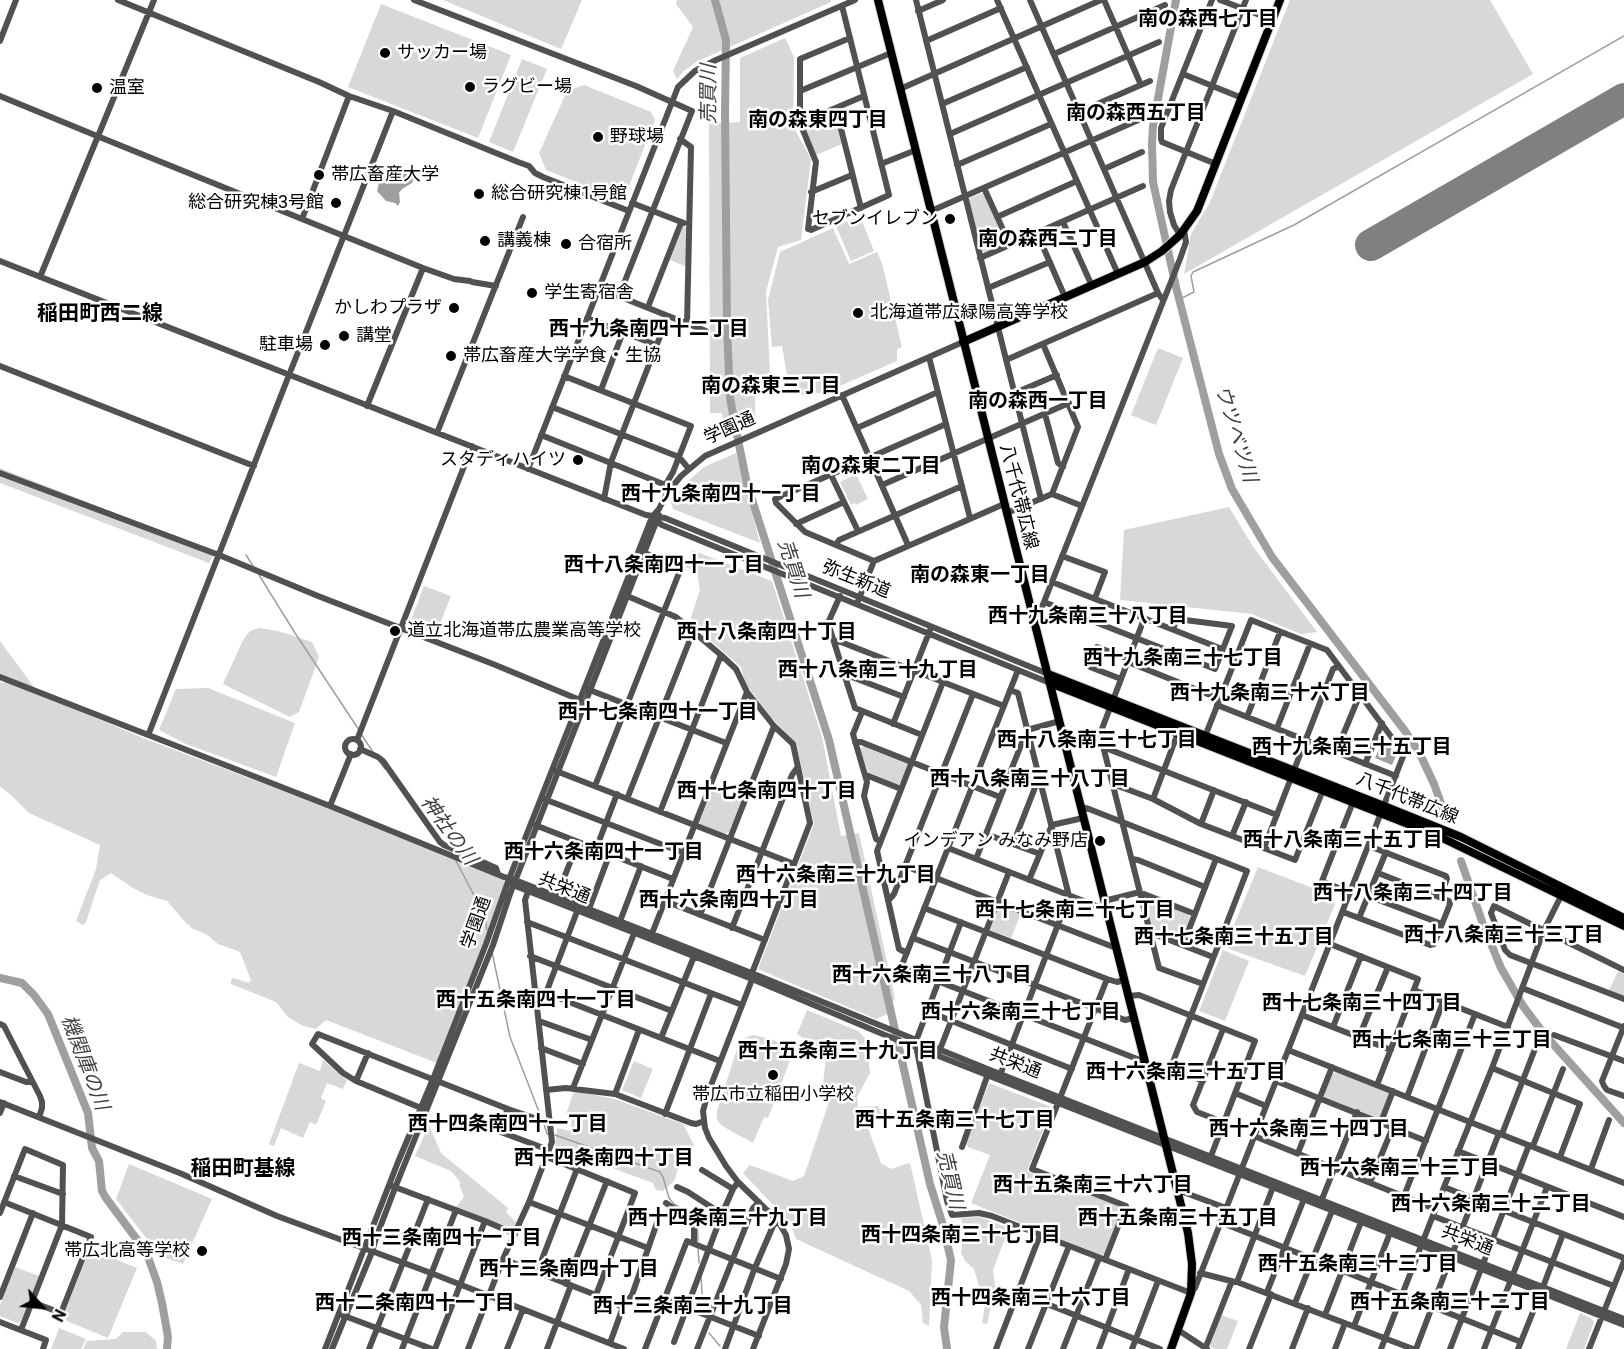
<!DOCTYPE html>
<meta charset="utf-8">
<style>
body{margin:0}
#map{position:relative;width:1624px;height:1349px;overflow:hidden;background:#fff;font-family:Roboto,sans-serif}
canvas{display:block}
.north{position:absolute;left:12px;top:1277px;width:60px;height:60px;-webkit-text-stroke:4px #fff;paint-order:stroke;rotate:117deg;font-size:16px;font-weight:700;line-height:24px;text-align:center;color:#000}
.north::after{content:'';display:block;margin:auto;width:21px;height:27px;background:#000;clip-path:polygon(50% 0,100% 100%,50% 72%,0 100%)}
</style>
<div id="map">
<canvas width="1624" height="1349"></canvas>
<div class="north">N</div>
</div>
<script>
const ctx = document.querySelector('canvas').getContext('2d');
ctx.lineJoin = 'round';
function paint(path, color) { ctx.fillStyle = color; ctx.fill(path, 'evenodd'); }
const shape = rows => new Path2D(rows.map(r => 'M' + r).join(''));
function strokePath(path, color, width, dash) { ctx.strokeStyle = color; ctx.lineWidth = width; ctx.lineCap = dash ? 'butt' : 'round'; ctx.setLineDash(dash || []); ctx.stroke(path); }
function label(font, color, halo, rows, align = 'center') {
  ctx.font = font + ' Roboto,"Noto Sans JP",sans-serif'; ctx.lineWidth = 5; ctx.setLineDash([]); ctx.textBaseline = 'middle'; ctx.strokeStyle = halo; ctx.fillStyle = color; for (const [text, x, y, turn = 0] of rows) {
    ctx.save(); ctx.translate(x, y); ctx.rotate((+turn || 0) * Math.PI / 180); ctx.textAlign = isNaN(turn) ? turn : align; if (halo) ctx.strokeText(text, 0, 0); ctx.fillText(text, 0, 0); ctx.restore();
  }
}
paint(shape([
 [443,0,582,0,561,49],
 [677,0,831,0,831,2,696,62,684,71,677,79,673,71,693,27,676,4],
 [1290,0,1490,0,1533,74,1184,274,1191,234,1210,202],
 [381,4,511,55,478,138,348,87],
 [785,38,794,57,793,126,811,159,801,240,778,247,766,292,770,374,755,380,755,422,724,433,722,413,710,413,709,124,740,122,740,58],
 [522,59,547,69,513,152,489,142],
 [584,85,651,112,655,120,623,201,546,170,539,153,567,91],
 [831,113,835,116,842,144,816,155,805,128,806,125],
 [983,193,1005,242,1004,245,985,253,981,252,968,201,970,198],
 [860,216,874,251,851,261,836,226],
 [684,226,688,229,687,267,670,260,682,227],
 [833,228,849,264,877,252,882,263,902,347,897,349,897,361,826,392,800,395,789,387,782,346,772,347,768,300,780,252],
 [1158,348,1183,358,1156,425,1131,415],
 [736,453,760,543,673,509,671,502,687,482,704,467],
 [0,468,215,552,209,563,0,483],
 [856,474,868,499,856,505,855,503,851,505,840,482],
 [1229,507,1252,545,1317,632,1301,634,1252,614,1120,600,1124,530],
 [692,550,772,581,822,737,841,836,859,833,895,999,886,1007,888,1014,876,1019,758,969,814,824,796,743,770,716,745,683,741,667,698,630,691,617,700,590,697,573,686,567],
 [424,586,451,596,436,634,410,623],
 [259,628,278,631,312,642,319,657,299,712,290,717,223,684,243,640,250,631],
 [0,641,39,694,143,738,325,807,502,878,506,885,437,1063,326,1020,316,1029,303,1026,288,1017,276,1002,231,984,231,980,233,978,249,983,251,980,240,952,218,944,206,934,193,929,186,923,167,901,147,895,133,888,111,873,100,880,86,922,83,925,76,921,96,869,100,845,29,813,13,797,0,786,0,682,5,683,0,674],
 [208,688,295,723,276,777,186,744,159,730,176,689],
 [864,746,908,763,901,782,898,785,868,772,860,749],
 [713,787,743,799,729,832,725,834,701,826,699,822],
 [1258,867,1331,895,1335,904,1305,976,1229,949,1226,944],
 [1148,898,1188,914,1190,918,1181,942,1152,932,1145,901],
 [999,905,1021,913,1011,938,990,930],
 [1223,950,1249,961,1225,1021,1199,1011],
 [1618,971,1624,974,1624,996,1609,990],
 [807,1010,858,1031,866,1039,870,1073,857,1097,858,1107,878,1106,882,1115,866,1123,881,1163,891,1169,910,1163,932,1260,929,1326,923,1323,921,1305,909,1291,796,1239,790,1223,743,1173,750,1165,793,1181,804,1176,829,1102,822,1096,826,1054,797,1034],
 [753,1035,771,1039,794,1050,768,1118,764,1117,753,1143,722,1126,717,1120,717,1111,740,1040],
 [323,1060,347,1080,343,1089,327,1083,321,1098,326,1101,316,1125,310,1122,303,1138,281,1128,274,1146,269,1144,299,1063,320,1071],
 [634,1061,653,1069,641,1098,622,1090],
 [1336,1072,1388,1092,1389,1095,1380,1117,1377,1119,1325,1097,1324,1095,1331,1074],
 [989,1083,1049,1106,1051,1110,1027,1171,1120,1205,1121,1210,1105,1254,1101,1255,971,1203,990,1155,968,1147,966,1143],
 [574,1091,615,1099,683,1124,694,1145,691,1153,683,1154,674,1181,663,1191,656,1190,653,1183,555,1147,557,1128,570,1131,572,1118,566,1114],
 [429,1125,441,1153,508,1208,506,1212,516,1222,514,1228,509,1228,456,1207,464,1197,460,1187,460,1182,451,1171,415,1156],
 [129,1164,212,1199,183,1264,160,1256,116,1199],
 [980,1217,1009,1228,993,1270,996,1293,991,1306,987,1324,982,1323,986,1299,982,1296,974,1269,965,1261,961,1253,962,1244,976,1240,976,1227,963,1229,961,1218],
 [90,1249,137,1268,108,1338,62,1319],
 [15,1267,39,1276,21,1321,18,1323,0,1316,0,1305],
 [1580,1313,1591,1318,1594,1322,1584,1349,1566,1349],
 [1221,1315,1238,1321,1227,1349,1214,1349,1210,1346],
 [59,1328,86,1339,81,1349,51,1349],
 [123,1332,146,1332,156,1341,157,1349,83,1349,87,1341,116,1339]
]), '#d8d8d8');
paint(shape([
 [395,166,400,167,410,172,414,178,412,183,402,189,399,193,400,202,398,206,395,203,386,201,377,191,380,179],
 [1384,738,1396,756,1392,765,1375,758]
]), '#9f9f9f');
strokePath(shape([
 [1180,299,1194,292,1191,276,1193,272,1294,225,1624,36],
 [246,555,253,566],
 [259,575,295,633,359,730],
 [361,734,373,752],
 [379,761,385,769],
 [456,861,485,916,487,930],
 [492,952,510,1037,541,1117],
 [544,1124,547,1134,550,1135],
 [555,1135,660,1172,663,1177,669,1198,674,1204,695,1216,697,1220,698,1241],
 [698,1249,699,1263],
 [701,1277,703,1308],
 [709,1333,720,1346]
]), '#9f9f9f', 1.5);
strokePath(shape([
 [715,0,726,40,725,112,727,328,730,397,733,415,747,484,829,740,930,1184,942,1222,951,1260,944,1327,947,1349],
 [1176,0,1153,126,1152,144,1153,182,1176,287,1219,454,1232,489,1272,557,1405,731,1419,752,1434,784,1447,820],
 [1461,861,1484,927,1501,968,1523,1006,1544,1034,1624,1123],
 [0,978,22,983,34,995,48,1014,88,1113,92,1148,99,1161,102,1191,106,1198,138,1241,148,1257,157,1282,162,1303,168,1337,167,1349]
]), '#9f9f9f', 8);
strokePath(shape([
 [1371,245,1624,99]
]), '#808080', 32);
const major = shape([
 [878,0,1188,1233,1192,1264,1191,1293,1171,1349],
 [963,342,1145,262,1162,251,1180,235,1197,211,1201,201,1280,0],
 [1048,674,1384,806,1461,837,1624,918],
 [1050,683,1436,835,1624,926]
]);
strokePath(major, '#dbdbdb', 10);
strokePath(shape([
 [118,0,319,82,349,96,393,111,518,162,529,166,535,173,543,177,629,211],
 [414,0,636,86,692,111,619,296],
 [916,0,1041,499],
 [997,0,1118,274],
 [1030,0,1158,293,1163,300],
 [1104,0,1141,85],
 [1212,0,1161,128,1161,139,1162,142,1216,164],
 [1220,0,1273,20],
 [842,6,889,195,811,230,808,229,816,162,800,123,800,59,850,38],
 [918,11,943,0],
 [0,41,16,0],
 [926,41,1001,8],
 [1054,54,1165,5],
 [1183,74,1242,98],
 [900,89,1101,0],
 [800,91,891,53],
 [0,96,97,136,423,268,454,279,470,281],
 [942,104,1027,67],
 [836,109,861,208],
 [1079,112,1150,81],
 [800,123,864,96],
 [950,134,1159,42],
 [680,139,691,147,687,324],
 [881,164,916,150],
 [957,165,1051,124],
 [1104,169,1142,152],
 [984,188,1010,245],
 [811,192,852,175],
 [632,203,684,223],
 [931,211,1143,118],
 [997,217,1077,181],
 [302,219,349,96],
 [1063,222,1092,286],
 [1037,233,1065,297],
 [1180,235,1174,225,1170,212,1169,201,1171,190,1246,0],
 [980,258,1143,186],
 [0,261,646,515,665,518,1048,674],
 [40,277,154,0],
 [472,282,496,286],
 [598,288,706,331],
 [988,288,1050,262],
 [648,307,681,223],
 [587,318,656,345],
 [929,357,970,518],
 [1006,360,1158,293],
 [0,366,254,466],
 [291,370,393,111],
 [564,376,691,426,673,472,666,484],
 [601,390,623,332],
 [1015,393,1057,375],
 [842,395,908,545],
 [367,406,423,268],
 [552,407,679,457,689,469],
 [1045,414,1058,463,1063,467],
 [857,428,938,392],
 [437,433,523,217],
 [541,435,668,486],
 [528,469,678,87,695,71,716,60,855,0],
 [0,473,219,555,318,596,493,664,580,700],
 [831,475,858,531],
 [882,485,1069,403],
 [1052,494,1082,506],
 [604,499,611,462,668,316],
 [1007,513,1052,494,1078,427,1043,344],
 [655,520,662,525,1050,683],
 [796,524,844,502],
 [836,545,839,540,962,486],
 [1062,556,1105,572,1095,598],
 [874,561,805,532,776,503,775,499,946,424],
 [1052,582,1222,649],
 [625,595,676,617,721,655,736,669,747,692,774,726,793,744,810,823,752,973],
 [840,596,828,623,855,708,922,735],
 [858,601,874,561,1004,504],
 [1044,602,1215,669,1232,626,1177,619,1173,629],
 [1144,619,1100,734,1159,968,1203,984],
 [1035,623,1044,602,1180,259,1186,242,1184,230],
 [834,641,841,642,1004,706],
 [1128,662,1220,699],
 [1018,670,902,965,904,968,1145,1062],
 [0,677,330,806,504,877,515,880,754,974,990,1070,1624,1319],
 [845,678,852,677,904,697],
 [1121,679,1090,667,1097,647,1129,659],
 [587,689,726,743],
 [1217,705,1396,776],
 [862,712,853,734,867,782,864,796,876,839,880,841],
 [1247,717,1280,632],
 [893,724,930,630],
 [1277,728,1310,644],
 [1027,730,1060,721],
 [149,733,289,375],
 '345 747a8 8 0 1 1 16 0a8 8 0 1 1-16 0Z',
 [357,740,472,446],
 [855,742,861,742,1000,797],
 [1103,747,1277,815],
 [360,749,378,757,383,761,440,842,444,845,496,868,498,874],
 [1336,752,1360,694],
 [1365,764,1382,723],
 [556,771,794,864],
 [866,775,901,789],
 [1113,784,1153,799,1201,824,1295,860,1323,790],
 [595,786,681,568,645,553],
 [544,799,684,853],
 [627,799,693,632],
 [1153,799,1179,730],
 [330,806,351,754],
 [1081,807,1089,809,1247,871,1171,1067,1203,1081],
 [660,812,721,655],
 [1201,824,1214,790],
 [535,825,673,879],
 [986,834,1040,854],
 [1232,836,1246,802],
 [1013,844,1036,785,1041,782],
 [1369,846,1446,876,1447,879,1440,897],
 [948,848,1099,907,1106,906],
 [1264,848,1333,669,1339,666],
 [596,849,617,794],
 [976,859,1023,740,1028,734],
 [1132,859,1138,860,1205,887],
 [905,866,1116,948],
 [509,879,513,885,528,891,752,979,885,1035,1624,1325],
 [1029,880,1052,825,1083,818],
 [1350,893,1322,881,1353,802],
 [1141,895,1144,894,1195,914],
 [557,896,578,842],
 [1368,896,1442,924],
 [665,901,765,940],
 [888,901,894,894,973,694],
 [1104,901,1140,892],
 [924,908,1107,979,1117,982,1124,980],
 [589,909,610,853],
 [1343,912,1430,945,1434,944,1450,904,1449,901,1378,873],
 [700,915,774,726],
 [1359,918,1386,852],
 [527,922,742,1005],
 [961,922,916,1041,917,1051,947,1201,952,1215,979,1213,992,1216,1191,1293,1195,1288,1404,754,1327,650,1251,620,1204,739],
 [619,924,641,866],
 [732,928,792,775,797,768],
 [1150,935,1154,934,1213,957],
 [651,936,747,692],
 [913,938,1125,1020,1134,1018],
 [1330,944,1418,979,1377,1085],
 [1183,945,1216,859],
 [907,953,899,949,877,851,943,682],
 [530,956,672,1011],
 [1624,970,1494,906,1491,913,1505,950,1510,955,1624,999],
 [1522,988,1624,1028],
 [535,990,546,993,720,1061],
 [1414,990,1508,1027],
 [546,993,578,909],
 [1128,996,1139,995,1255,1041,1211,1156],
 [927,1011,1072,1069],
 [1302,1015,1391,1050],
 [539,1021,592,1040],
 [0,1024,4,1026,40,1096,42,1102,42,1108,39,1117],
 [1624,1026,1602,1081,1604,1086,1607,1090,1624,1096],
 [1333,1027,1361,956],
 [1554,1035,1624,1061],
 [1359,1037,1388,967],
 [661,1038,695,954],
 [541,1048,583,1064],
 [1288,1050,1624,1183],
 [939,1052,1009,872],
 [1492,1068,1580,1104,1560,1157],
 [0,1072,26,1082,32,1082],
 [999,1078,1069,896,1018,693,1010,690],
 [356,1081,368,1053],
 [1276,1081,1426,1141],
 [573,1088,635,931],
 [546,1090,566,1088,615,1094,691,1123,696,1124,704,1121],
 [1235,1093,1266,1106],
 [615,1094,639,1030],
 [1407,1097,1443,1002],
 [0,1102,182,1174,277,1216,431,1273,624,1349],
 [421,1108,356,1081,343,1073,312,1044,318,1034,508,1109,549,1123],
 [508,1109,498,1131,549,1150],
 [0,1113,4,1103],
 [665,1114,711,994],
 [1223,1122,1197,1112,1193,1105,1223,1029],
 [1381,1122,1393,1091],
 [1502,1134,1540,1036],
 [1254,1136,1435,1209],
 [1533,1146,1563,1069],
 [962,1147,988,1074],
 [1458,1151,1624,1217],
 [1298,1153,1332,1067],
 [547,1157,635,1193,596,1295],
 [1591,1169,1609,1120],
 [702,1170,733,1189],
 [14,1176,63,1194],
 [1370,1182,1393,1127],
 [392,1186,485,1221,515,1234],
 [677,1187,688,1192,722,1214],
 [1273,1187,1237,1282,1413,1349],
 [1444,1187,1624,1258],
 [1178,1192,1183,1192,1226,1208],
 [1404,1196,1475,1014],
 [4,1202,91,1237,61,1313,32,1302],
 [529,1202,648,1248],
 [666,1203,687,1217,692,1223,694,1228,694,1243],
 [1320,1204,1357,1112],
 [0,1213,25,1149,63,1165,62,1225,21,1330],
 [1433,1216,1614,1286],
 [1220,1222,1521,1342],
 [1453,1252,1499,1133],
 [503,1259,596,1295,623,1307],
 [1105,1260,1126,1206,1032,1169,1107,979],
 [1483,1264,1529,1145],
 [537,1272,577,1169],
 [1200,1273,1235,1282],
 [566,1284,607,1181],
 [1543,1287,1563,1234],
 [1017,1292,1160,1349],
 [1267,1292,1304,1199],
 [0,1297,33,1213],
 [665,1299,759,1336],
 [1295,1303,1332,1211],
 [342,1315,432,1349],
 [1325,1315,1361,1222],
 [0,1322,46,1340,43,1349],
 [1354,1326,1390,1233],
 [1178,1330,1207,1349],
 [674,1342,722,1214,733,1189,738,1182],
 [610,1343,623,1307,632,1295,659,1217],
 [325,1349,398,1162,433,1079,486,944,509,879,622,593,652,517,659,509,667,493,681,476,705,456,963,342],
 [332,1349,372,1252,376,1238,395,1188,493,945,510,894,659,515],
 [369,1349,428,1199],
 [402,1349,456,1210],
 [435,1349,485,1221],
 [468,1349,503,1259,529,1202,552,1142,525,900,529,889],
 [507,1349,523,1309],
 [547,1349,571,1285],
 [645,1349,687,1241,781,1279],
 [697,1349,753,1208,759,1202],
 [725,1349,754,1270,773,1226,778,1221],
 [753,1349,786,1264,789,1249,786,1235,778,1221,738,1182,726,1166,709,1138,705,1128,703,1111,708,1093,753,977],
 [996,1349,1040,1235],
 [1028,1349,1069,1246],
 [1063,1349,1099,1258],
 [1099,1349,1129,1269],
 [1132,1349,1158,1281],
 [1205,1349,1232,1281],
 [1249,1349,1271,1294],
 [1292,1349,1308,1308],
 [1335,1349,1345,1323],
 [1381,1349,1444,1187,1492,1068,1544,930,1565,888],
 [1416,1349,1451,1257],
 [1450,1349,1481,1269],
 [1484,1349,1547,1187],
 [1518,1349,1541,1292],
 [1589,1349,1624,1261]
]), '#515151', 6);
strokePath(major, '#000', 8);
for (const [x, y, r, color] of [
 [385,53,6,"#000"],
 [470,87,6,"#000"],
 [97,88,6,"#000"],
 [598,137,6,"#000"],
 [319,175,6,"#000"],
 [479,194,6,"#000"],
 [336,203,6,"#000"],
 [950,219,6,"#000"],
 [485,241,6,"#000"],
 [566,244,6,"#000"],
 [532,293,6,"#000"],
 [454,308,6,"#000"],
 [858,313,6,"#000"],
 [344,336,6,"#000"],
 [325,345,6,"#000"],
 [451,356,6,"#000"],
 [578,460,6,"#000"],
 [395,631,6,"#000"],
 [1100,841,6,"#000"],
 [773,1075,6,"#000"],
 [202,1251,6,"#000"]
]) { const dot = new Path2D(); dot.arc(x, y, r, 0, 2 * Math.PI); ctx.fillStyle = color; ctx.fill(dot); strokePath(dot, '#fff', 2); }
label('18px', '#000', '#fff', [
 ["サッカー場",397,53],
 ["ラグビー場",482,87],
 ["温室",109,88],
 ["野球場",610,137],
 ["帯広畜産大学",331,175],
 ["総合研究棟1号館",491,194],
 ["総合研究棟3号館",324,203,"right"],
 ["セブンイレブン",938,219,"right"],
 ["講義棟",497,241],
 ["合宿所",578,244],
 ["学生寄宿舎",544,293],
 ["かしわプラザ",442,308,"right"],
 ["北海道帯広緑陽高等学校",870,313],
 ["講堂",356,336],
 ["駐車場",313,345,"right"],
 ["帯広畜産大学学食・生協",463,356],
 ["スタディハイツ",566,460,"right"],
 ["道立北海道帯広農業高等学校",407,631],
 ["インデアン みなみ野店",1088,841,"right"],
 ["帯広市立稲田小学校",773,1095,"center"],
 ["帯広北高等学校",190,1251,"right"]
], 'left');
label('18px', '#000', '#fff', [
 ["学園通",730,429,-24],
 ["八千代帯広線",1018,497,76],
 ["弥生新道",856,580,22],
 ["八千代帯広線",1407,799,22],
 ["共栄通",564,889,22],
 ["学園通",477,923,-70],
 ["共栄通",1015,1064,21],
 ["共栄通",1467,1241,21]
]);
label('bold 20px', '#000', '#fff', [
 ["南の森西七丁目",1208,20],
 ["南の森西五丁目",1136,114],
 ["南の森東四丁目",818,121],
 ["南の森西二丁目",1048,240],
 ["西十九条南四十二丁目",649,330],
 ["南の森東三丁目",771,387],
 ["南の森西一丁目",1038,402],
 ["南の森東二丁目",871,467],
 ["西十九条南四十一丁目",721,495],
 ["西十八条南四十一丁目",664,566],
 ["南の森東一丁目",980,576],
 ["西十九条南三十八丁目",1088,617],
 ["西十八条南四十丁目",767,633],
 ["西十九条南三十七丁目",1183,659],
 ["西十八条南三十九丁目",878,671],
 ["西十九条南三十六丁目",1270,694],
 ["西十七条南四十一丁目",658,713],
 ["西十八条南三十七丁目",1097,741],
 ["西十九条南三十五丁目",1352,748],
 ["西十八条南三十八丁目",1030,780],
 ["西十七条南四十丁目",767,792],
 ["西十八条南三十五丁目",1343,841],
 ["西十六条南四十一丁目",604,853],
 ["西十六条南三十九丁目",836,876],
 ["西十八条南三十四丁目",1413,894],
 ["西十六条南四十丁目",729,901],
 ["西十七条南三十七丁目",1075,911],
 ["西十八条南三十三丁目",1504,936],
 ["西十七条南三十五丁目",1234,938],
 ["西十六条南三十八丁目",932,976],
 ["西十五条南四十一丁目",536,1001],
 ["西十七条南三十四丁目",1362,1004],
 ["西十六条南三十七丁目",1021,1013],
 ["西十七条南三十三丁目",1452,1041],
 ["西十五条南三十九丁目",838,1052],
 ["西十六条南三十五丁目",1186,1073],
 ["西十五条南三十七丁目",955,1121],
 ["西十四条南四十一丁目",508,1125],
 ["西十六条南三十四丁目",1309,1130],
 ["西十四条南四十丁目",604,1159],
 ["西十六条南三十三丁目",1400,1169],
 ["西十五条南三十六丁目",1093,1186],
 ["西十六条南三十二丁目",1491,1205],
 ["西十四条南三十九丁目",728,1219],
 ["西十五条南三十五丁目",1178,1219],
 ["西十四条南三十七丁目",961,1236],
 ["西十三条南四十一丁目",442,1239],
 ["西十五条南三十三丁目",1358,1265],
 ["西十三条南四十丁目",569,1270],
 ["西十四条南三十六丁目",1031,1299],
 ["西十五条南三十二丁目",1450,1303],
 ["西十二条南四十一丁目",415,1304],
 ["西十三条南三十九丁目",693,1307]
]);
label('italic 20px', '#404040', '#fff', [
 ["売買川",710,94,-90],
 ["ウツベツ川",1235,434,73],
 ["売買川",792,569,72],
 ["神社の川",448,831,54],
 ["機関庫の川",84,1063,69],
 ["売買川",949,1180,77]
]);
label('bold 21px', '#000', '#fff', [
 ["稲田町西二線",100,315],
 ["稲田町基線",243,1170]
]);
</script>
